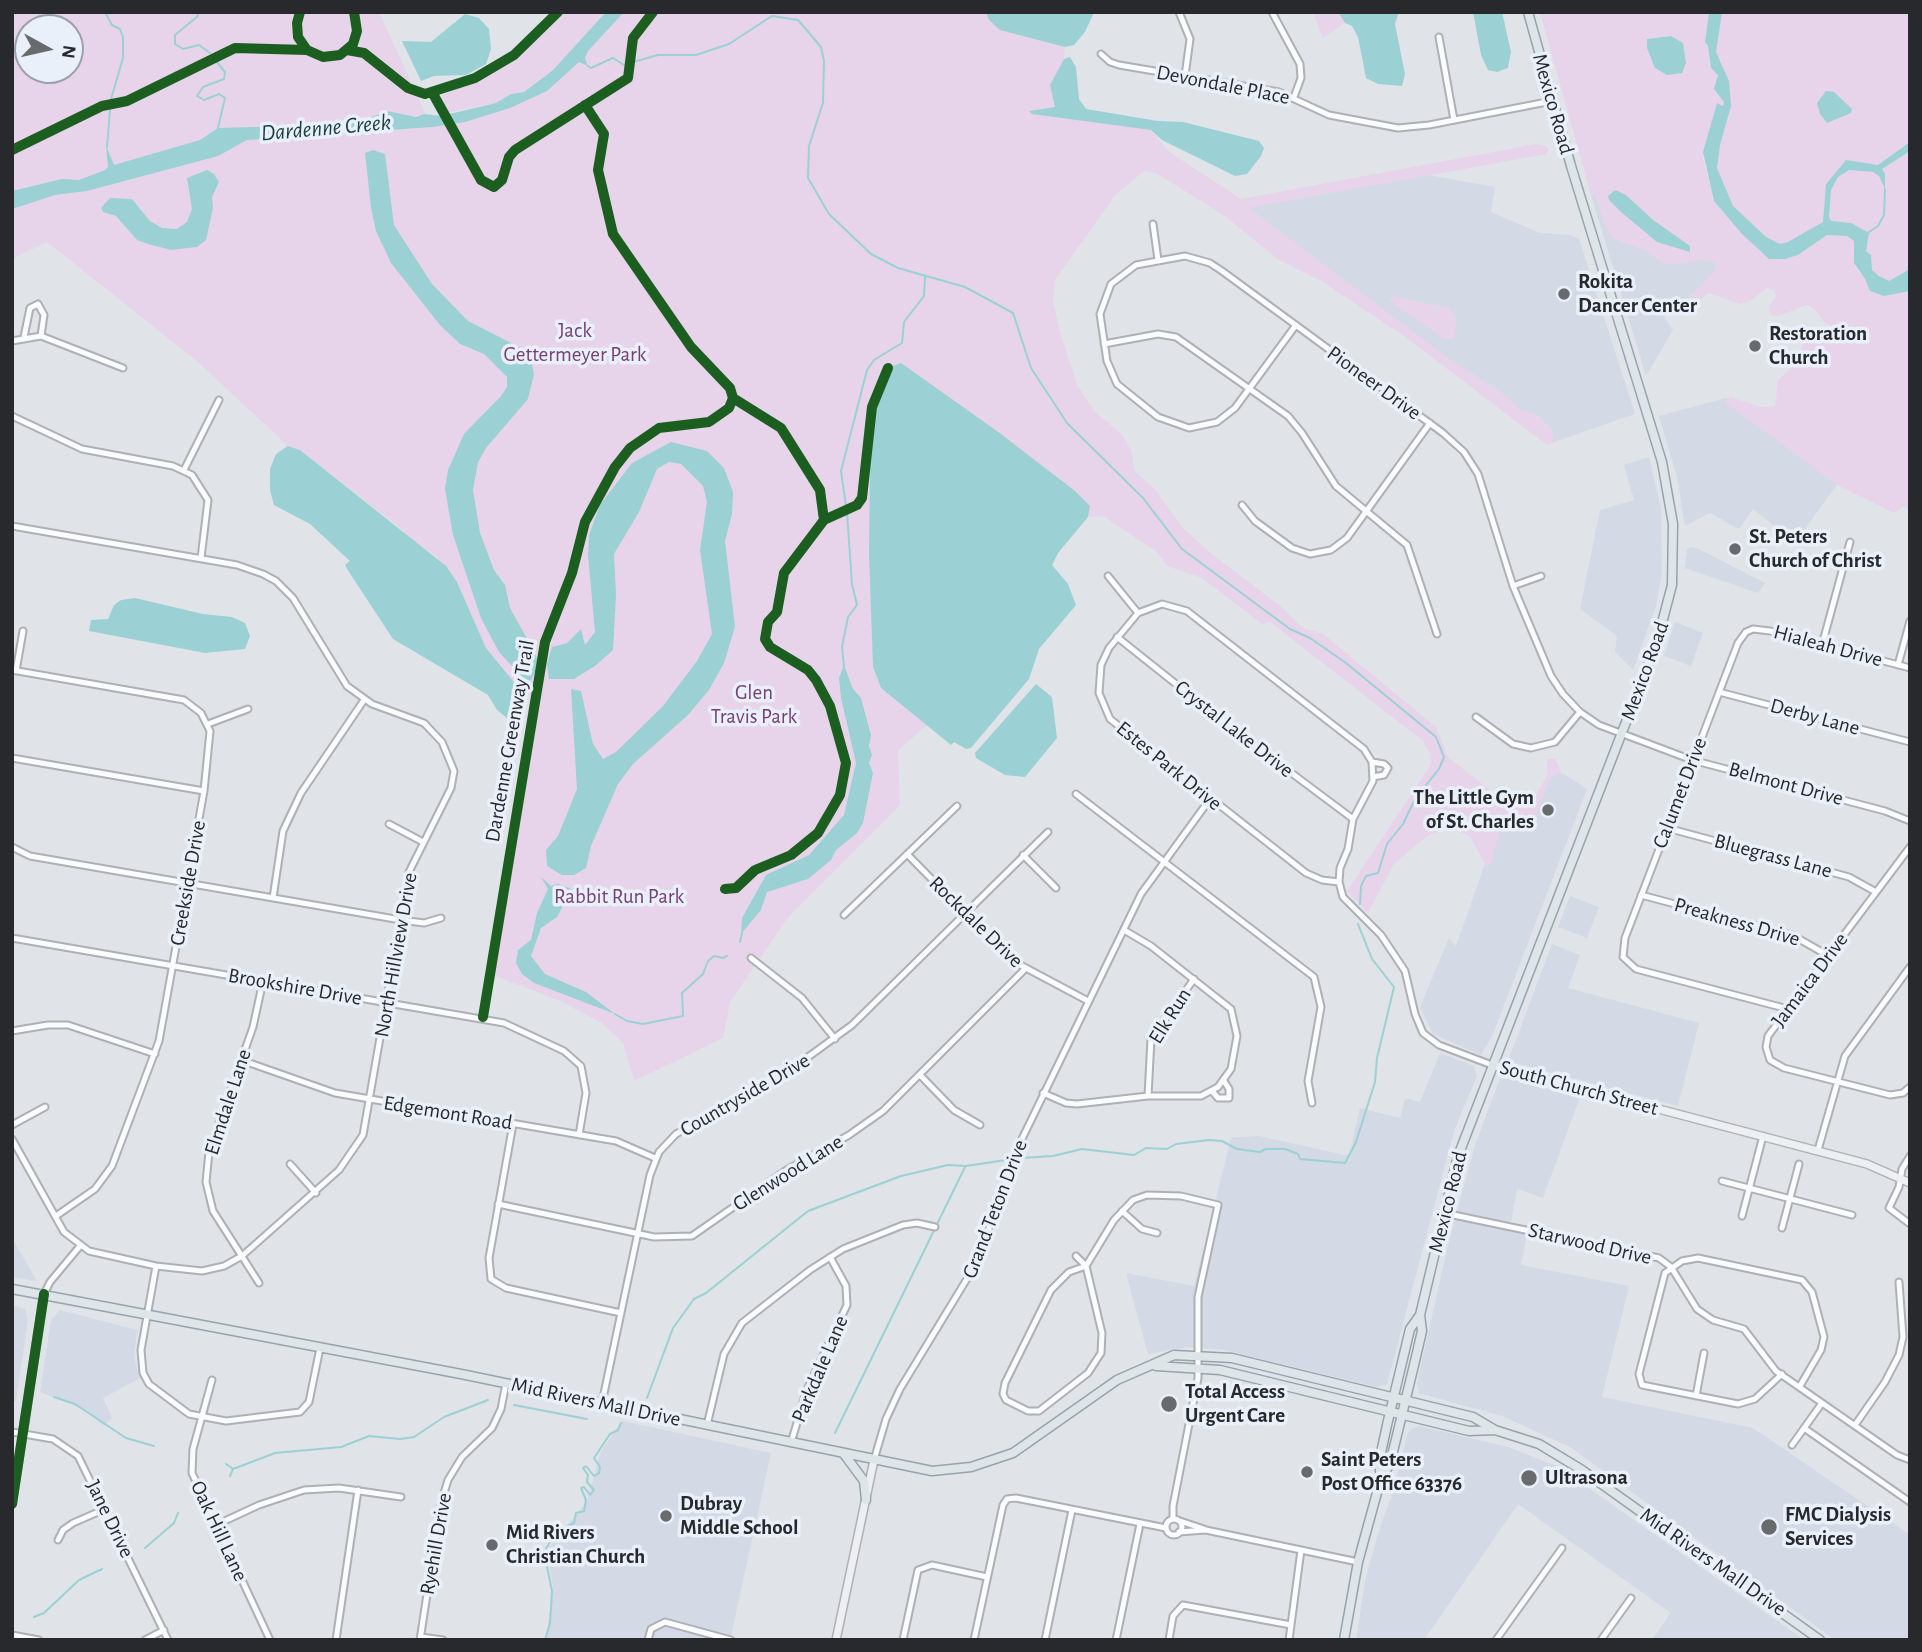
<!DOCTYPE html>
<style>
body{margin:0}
#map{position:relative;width:1922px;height:1652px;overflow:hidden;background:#e0e3e8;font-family:"Alegreya Sans",sans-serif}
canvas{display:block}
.frame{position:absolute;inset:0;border:14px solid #27292d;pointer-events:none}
.north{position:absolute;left:14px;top:14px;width:70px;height:70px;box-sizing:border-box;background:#eaf0fa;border:2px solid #9ca0a8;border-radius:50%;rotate:98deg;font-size:19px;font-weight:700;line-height:28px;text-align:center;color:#27292d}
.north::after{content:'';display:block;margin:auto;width:24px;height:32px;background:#686a6e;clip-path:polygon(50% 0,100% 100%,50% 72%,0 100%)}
</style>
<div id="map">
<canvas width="1922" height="1652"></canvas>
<div class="frame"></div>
<div class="north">N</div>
</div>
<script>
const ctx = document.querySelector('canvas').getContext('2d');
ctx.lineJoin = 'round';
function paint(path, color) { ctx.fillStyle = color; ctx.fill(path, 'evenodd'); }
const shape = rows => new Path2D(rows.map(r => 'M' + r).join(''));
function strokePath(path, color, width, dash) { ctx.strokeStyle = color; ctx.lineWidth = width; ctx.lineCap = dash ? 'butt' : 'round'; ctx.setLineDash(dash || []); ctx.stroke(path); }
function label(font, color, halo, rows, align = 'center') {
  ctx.font = font + ' "Alegreya Sans",sans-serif'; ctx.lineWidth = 7; ctx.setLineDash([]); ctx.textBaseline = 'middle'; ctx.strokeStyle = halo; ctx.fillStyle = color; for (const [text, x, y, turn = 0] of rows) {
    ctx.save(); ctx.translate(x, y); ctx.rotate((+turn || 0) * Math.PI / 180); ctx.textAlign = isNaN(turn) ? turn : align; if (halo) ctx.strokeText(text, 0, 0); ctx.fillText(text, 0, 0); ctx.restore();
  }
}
paint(shape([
 [1405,171,1495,187,1491,212,1540,233,1570,235,1579,239,1635,414,1551,443,1230,206],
 [1613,189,1729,216,1714,276,1664,317,1673,330,1646,376,1591,195],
 [1726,398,1839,482,1795,542,1753,509,1739,529,1710,513,1685,526,1677,477,1659,416],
 [1649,457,1661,508,1662,573,1656,606,1633,670,1615,652,1617,636,1580,609,1600,510,1634,500,1624,465],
 [1692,547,1699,549,1765,583,1758,593,1685,568,1687,549],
 [1675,622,1703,633,1691,666,1664,656],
 [1552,771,1564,774,1587,789,1493,1034,1481,1055,1433,1034,1420,1007,1449,938,1456,946,1505,807,1530,827],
 [1570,896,1599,907,1587,938,1558,927],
 [1552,944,1580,955,1568,988,1699,1023,1678,1106,1508,1061],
 [1440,1053,1474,1066,1477,1076,1454,1131,1387,1384,1377,1387,1224,1350,1188,1347,1148,1354,1126,1273,1194,1286,1231,1138,1259,1136,1349,1156,1360,1108,1400,1118,1405,1098,1420,1102],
 [1500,1079,1512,1079,1580,1097,1543,1198,1517,1189,1511,1222,1527,1234,1521,1265,1629,1286,1602,1397,1753,1428,1910,1535,1910,1640,1835,1640,1570,1447,1502,1416,1419,1393,1417,1383,1448,1245,1476,1142],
 [12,1238,37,1281,12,1277],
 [12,1305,25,1309,28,1320,16,1401,12,1400],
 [60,1310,137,1330,134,1358,140,1378,103,1398,112,1418,104,1426,85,1410,40,1392,51,1320],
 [622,1421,771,1453,730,1640,546,1640,553,1587,547,1550,587,1501,600,1453],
 [1419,1426,1508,1447,1559,1467,1804,1640,1652,1640,1671,1613,1518,1504,1424,1640,1356,1640,1365,1581,1378,1533,1394,1489,1407,1435,1411,1429]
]), '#d3d9e5');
paint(shape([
 [12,12,379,12,426,115,320,126,303,124,12,197],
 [28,28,70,28,70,70,28,70],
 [563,12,606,12,556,67,524,92,511,94,496,103,449,112,441,96,497,69,517,56],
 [613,12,1001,12,1065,47,1064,59,1059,68,1061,110,1151,130,1168,151,1241,199,1536,144,1546,146,1549,150,1546,154,1249,208,1447,357,1507,396,1521,410,1536,414,1553,431,1553,442,1547,445,1408,339,1321,281,1279,260,1222,214,1156,173,1144,171,1116,194,1055,280,1053,300,1060,333,1077,385,1095,412,1122,434,1132,452,1134,470,1157,492,1182,527,1209,552,1279,605,1303,628,1323,634,1436,727,1448,757,1501,799,1532,803,1548,774,1547,759,1555,759,1562,773,1551,777,1533,823,1529,827,1508,815,1500,827,1492,863,1486,866,1470,836,1448,827,1426,837,1394,864,1368,913,1347,891,1430,766,1431,755,1423,741,1270,622,1262,624,1202,578,1167,566,1157,552,1103,516,1088,517,1090,513,881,688,927,725,898,750,900,805,789,916,730,1002,723,1038,634,1081,623,1043,602,1023,560,1001,493,975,498,903,530,696,522,692,486,648,456,580,435,555,409,539,403,530,300,450,288,446,198,362,47,242,12,259,12,201,224,141,464,114,528,94],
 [863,711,870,735,870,785,863,823,857,833,849,837,862,771],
 [1313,12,1338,12,1345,23,1323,38],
 [1540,12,1709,12,1705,42,1708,46,1711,68,1718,75,1715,89,1724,102,1723,106,1717,103,1703,158,1714,201,1763,254,1785,259,1798,255,1827,235,1847,236,1855,241,1855,267,1866,279,1870,291,1884,296,1910,291,1910,512,1904,506,1894,513,1839,486,1724,402,1730,397,1762,407,1775,406,1778,380,1797,363,1805,337,1831,341,1839,336,1835,328,1825,323,1814,308,1806,305,1779,316,1770,315,1769,307,1776,296,1774,291,1767,288,1751,300,1739,304,1709,293,1684,312,1680,308,1715,270,1715,262,1703,260,1665,265,1644,250,1614,239,1606,229,1595,194,1591,195],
 [1715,12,1910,12,1910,280,1878,284,1860,243,1843,227,1774,249,1724,202,1712,154,1726,108,1724,88,1714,64],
 [1393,296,1449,308,1457,321,1454,339,1444,339,1391,302,1390,299]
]), '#e7d4ea');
paint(shape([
 [606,12,624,12,588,51,585,58,588,66,579,62,547,91,510,108,465,122,433,127,247,140,218,156,87,191,55,195,12,209,12,191,62,179,79,180,105,170,108,167,106,145,114,165,200,140,218,128,327,125,367,119,387,111,416,117,424,114,441,116,496,103,511,94,524,92,553,70],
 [986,12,1094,12,1085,32,1074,45,1065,47,1000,30,989,20],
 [1338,12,1399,12,1395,24,1405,74,1402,86,1378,84,1366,78,1358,37,1352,26,1345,23],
 [1473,12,1502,12,1511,52,1508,68,1497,72,1488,70,1481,55],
 [1709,12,1722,12,1716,52,1729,81,1731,106,1720,145,1717,168,1733,206,1766,237,1780,244,1788,242,1823,222,1826,184,1846,160,1878,165,1910,142,1910,151,1882,169,1885,174,1885,189,1879,176,1873,172,1849,170,1838,177,1831,190,1829,217,1831,221,1851,223,1869,233,1866,251,1871,255,1872,270,1879,276,1889,281,1910,269,1910,291,1884,296,1870,291,1865,279,1854,263,1854,241,1847,236,1827,235,1798,255,1785,259,1769,259,1742,234,1714,201,1703,152,1717,103,1723,106,1724,102,1714,89,1718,75,1711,68,1708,46,1705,42],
 [465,14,479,18,489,29,491,49,486,64,466,75,434,76,421,81,402,41,431,42],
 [1671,36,1683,43,1686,63,1682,73,1667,75,1655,68,1647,48,1647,39],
 [1070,57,1076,67,1079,99,1086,109,1158,121,1183,122,1259,141,1264,148,1261,156,1247,174,1235,176,1162,140,1151,130,1032,114,1029,111,1055,107,1050,85,1064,59],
 [1826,91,1834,92,1852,109,1851,113,1827,123,1820,114,1817,103],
 [373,150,385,154,394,225,432,284,468,321,523,349,531,360,534,374,528,399,486,448,478,462,473,490,480,533,494,570,505,585,510,608,535,653,539,664,531,680,526,681,499,652,481,618,453,535,445,489,448,470,464,434,501,396,507,387,507,377,484,354,460,344,440,325,391,263,376,231,371,208,365,153],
 [207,170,214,174,219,182,212,197,213,208,206,240,197,247,171,250,148,244,137,240,116,216,103,212,101,208,110,198,132,199,150,221,162,228,177,229,187,222,192,209,187,178],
 [1615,190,1626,195,1653,220,1690,246,1690,252,1657,242,1621,212,1609,200,1608,196],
 [901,363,1001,434,1075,491,1090,506,1088,517,1058,553,1052,565,1068,584,1076,605,1039,649,1029,679,971,748,966,749,954,742,951,745,881,688,873,667,869,554,870,465,878,393,888,368],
 [671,442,707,451,724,468,733,492,732,514,725,541,735,627,724,663,709,690,688,715,633,764,618,784,591,846,586,868,574,875,562,875,547,866,546,850,558,836,577,789,571,689,581,691,593,744,603,759,616,752,663,706,697,661,712,634,700,550,707,502,703,486,681,464,669,462,657,469,639,512,614,554,616,595,613,650,595,666,574,679,549,679,547,664,552,647,567,643,581,629,585,645,595,632,588,555,589,535,600,505,632,463],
 [288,446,300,450,446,566,457,582,486,648,522,692,525,704,516,719,507,718,497,710,488,695,393,639,349,572,345,565,350,561,310,524,274,505,270,490,270,469,276,454],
 [135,598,203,614,232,617,245,623,250,636,245,649,205,653,89,631,91,620,108,619,114,605,121,600],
 [844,665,853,689,861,698,871,735,869,746,872,755,869,763,873,773,863,823,857,833,836,850,831,860,808,879,767,892,761,910,741,934,742,918,766,875,809,855,844,815,856,763,841,698,839,678],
 [1036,684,1052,697,1057,738,1025,777,1005,775,976,758,975,753],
 [541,877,551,886,558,884,572,889,557,917,541,928,531,956,545,974,586,992,615,1014,534,983,522,974,516,963,518,950,531,940,537,913,548,889]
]), '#9bd1d4');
strokePath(shape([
 [105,12,112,25,120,29,123,37,123,58,111,99],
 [197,12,198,16,175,35,175,44,183,49,199,45,210,53],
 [216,61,225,72,224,79,203,87,197,96,204,100,219,94,225,98,218,128],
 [633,62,658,55,696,55,729,44,772,16,798,20,821,47,824,61,823,103,809,146,808,178,829,214,871,254,898,268,965,287,1013,313,1031,368,1067,423,1143,498,1182,549,1290,629,1310,638,1346,663,1436,737,1444,757,1439,769,1415,799,1403,824,1387,844,1378,873,1366,876,1361,886,1360,904],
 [588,66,591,68,613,58,624,65],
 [107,147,110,110],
 [1869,232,1878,226,1884,215,1885,189],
 [846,506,841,471,867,370,874,360,902,343,904,322,924,296,925,277],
 [844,667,842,647,848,617,857,605,852,584,847,512],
 [740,942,742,933],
 [615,1014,627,1021,643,1024,683,1016,682,993,703,974,708,961,714,956,723,958,727,956],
 [1022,1158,1053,1156,1082,1149,1134,1155,1146,1148,1167,1149,1176,1144,1209,1140,1222,1141,1237,1149,1260,1152,1266,1149,1285,1149,1298,1154,1300,1159,1345,1163,1356,1142,1375,1082,1377,1058,1394,987,1372,959,1358,924],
 [54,1397,75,1404,126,1438,154,1446],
 [647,1398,673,1328,694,1299,706,1293,808,1211,901,1176,948,1165,966,1166,1006,1160],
 [514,1405,587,1419],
 [835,1433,965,1167],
 [226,1464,232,1468],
 [230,1476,233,1469,275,1453,341,1447,369,1436,400,1439,414,1437,444,1417,488,1400],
 [145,1548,174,1523,178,1513],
 [34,1617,44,1613,79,1580,102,1569],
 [545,1640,550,1623,552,1591,544,1552,553,1537,565,1537,563,1528,574,1523,576,1513,584,1511,586,1500,581,1488,584,1487,590,1495,594,1490,587,1482,588,1475,583,1468,586,1466,594,1476,599,1473,600,1467,594,1458,610,1434,618,1430,621,1423]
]), '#9bd1d4', 2);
const street = shape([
 [1179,12,1190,39,1185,76],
 [1272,12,1300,64,1301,78,1294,97],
 [1439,37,1454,120],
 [1101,54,1110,62,1119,65,1279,92,1329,115,1398,128,1429,125,1552,101],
 [1153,224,1158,260],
 [1296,325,1235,408,1217,422,1189,428,1158,417,1117,384,1107,361,1100,314,1111,284,1136,265,1185,256,1210,263,1222,271,1443,433,1464,452,1478,474,1513,586,1551,676,1563,694,1580,712,1599,725,1692,760,1885,811,1910,821],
 [24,337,30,308,38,304,44,315,41,336],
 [12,341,41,336,123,368],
 [1104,344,1158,334,1176,337,1288,416,1302,433,1336,486,1407,545,1437,634],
 [12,416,82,449,173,466,192,475,208,500,201,558],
 [184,470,219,400],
 [1242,505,1255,521,1292,548,1310,554,1331,550,1347,538,1430,423],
 [12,526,237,565,263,574,276,581,293,598,347,686,372,704,424,723,442,742,454,771,451,788,409,872,363,1135,339,1170,242,1256,224,1266,202,1271,156,1266,89,1251,64,1232,12,1139],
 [1108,576,1138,613],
 [1513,586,1541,576],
 [1117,637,1230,727,1353,819],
 [1822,645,1850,542],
 [1898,665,1910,621],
 [12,670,184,700,201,713,210,731,204,791,159,1041,112,1166,95,1189,56,1216],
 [16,671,23,631],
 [1719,692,1910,742],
 [1476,717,1513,744,1531,748,1555,742,1580,712],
 [208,724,248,709],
 [12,758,204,791],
 [1372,762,1384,764,1388,768,1384,775,1373,777],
 [1076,794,1314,977,1321,1007,1308,1081,1312,1103],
 [389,824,423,842],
 [1667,828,1849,877,1876,892],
 [12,847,30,856,401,920,424,923,441,918],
 [1910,847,1768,1036,1766,1047,1770,1060,1784,1068,1890,1095,1903,1093,1910,1087],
 [907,854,1011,960,1088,1001],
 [1023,855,1056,888],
 [1339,882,1322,880,1306,873,1110,719,1099,693,1101,665,1109,648,1138,613,1162,604,1187,611,1364,749,1372,762,1373,781,1353,819,1348,849,1340,868,1339,882,1343,897,1381,935,1405,971,1415,1014,1423,1033,1439,1045,1492,1065],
 [1641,895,1792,935,1829,956],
 [273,898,283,831,301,793,364,700],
 [844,915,957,806],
 [12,938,504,1023,564,1051,581,1066,586,1093,579,1135],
 [751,958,802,998,835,1039],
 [1788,1009,1636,969,1623,957,1625,938,1738,643,1746,632,1753,629,1770,631,1910,668],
 [12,1031,48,1025,68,1025,155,1054],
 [241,1060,335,1093,616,1141,655,1158],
 [921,1076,954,1110,980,1125],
 [1212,1091,1218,1098,1229,1098,1229,1089,1224,1081],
 [1043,1093,1066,1103,1077,1104,1148,1096,1201,1096,1218,1087,1231,1069,1237,1036,1231,1009,1151,946,1124,930],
 [1148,1096,1151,1039,1194,979],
 [513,1124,489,1258,491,1279,506,1288,621,1313],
 [12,1125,45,1107],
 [1818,1150,1845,1056,1910,967],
 [1910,1156,1902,1169,1899,1187,1889,1208,1910,1224],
 [290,1164,316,1193],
 [1722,1181,1852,1215],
 [498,1204,654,1237,692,1236,785,1171,849,1135,883,1111,1024,970],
 [1122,1211,1142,1229,1157,1233],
 [1444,1213,1659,1258,1671,1267,1697,1309,1713,1320,1744,1329,1776,1371,1897,1455,1910,1460],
 [1742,1216,1763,1136],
 [1782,1228,1799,1164],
 [1076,1256,1086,1266,1102,1333,1101,1353,1088,1373,1039,1411,1028,1411,1006,1400,1003,1394,1005,1383,1051,1290,1069,1272,1086,1266,1114,1220,1133,1200,1147,1195,1181,1196,1218,1205,1198,1297,1198,1378,1173,1506,1173,1519],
 [156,1266,141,1350,143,1373,149,1384,189,1414,226,1421,300,1412,309,1402,320,1348],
 [259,1283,213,1211,206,1182,209,1152,253,1027,263,981],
 [44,1294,50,1282,80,1246],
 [1782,1374,1755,1399,1738,1404,1642,1385,1639,1374,1665,1273,1682,1261,1698,1258,1802,1280,1812,1292,1824,1337,1821,1350,1800,1386],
 [212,1380,193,1449,192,1473,270,1640],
 [1696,1396,1704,1353],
 [602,1403,650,1175,659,1152,676,1134,782,1076,852,1025,1048,832],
 [707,1425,724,1354,742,1323,810,1270,843,1249,903,1225,917,1223,935,1227],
 [1855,1425,1885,1382,1899,1355,1903,1337,1899,1282],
 [1804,1428,1910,1502],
 [12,1432,53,1439,78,1456,168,1640],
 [791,1443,806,1392,847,1305,846,1286,830,1257],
 [1792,1445,1822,1403],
 [874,1460,886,1419,900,1389,976,1264,1019,1145,1141,894,1210,799],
 '1166 1527a8 8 0 1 1 16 0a8 8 0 1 1-16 0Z',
 [1180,1521,1204,1529],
 [216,1525,259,1505,304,1490,339,1488,401,1497],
 [1179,1532,1206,1530,1358,1562],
 [58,1540,63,1530,73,1523,105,1509],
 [12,1635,39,1640],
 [421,1637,443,1640],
 [145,1640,164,1630],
 [336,1640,358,1490],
 [420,1640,441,1503,448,1480,462,1457,492,1428,501,1409,506,1383],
 [648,1640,651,1629,665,1622,731,1640],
 [903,1640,918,1570,932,1565,987,1577],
 [974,1640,1003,1505,1007,1499,1016,1498,1166,1528],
 [1045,1640,1072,1510],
 [1116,1640,1140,1524],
 [1169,1640,1173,1616,1183,1605,1291,1625],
 [1289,1640,1301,1550],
 [1496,1640,1562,1548],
 [1601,1640,1631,1598]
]);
const secondary = shape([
 [1492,1065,1867,1164,1910,1183],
 [12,1504,44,1294],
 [836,1640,874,1460]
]);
const primary = shape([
 [12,1289,461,1374,932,1471,971,1467,1013,1453,1117,1380,1174,1355,1232,1358,1473,1417,1495,1430,1539,1444,1582,1470,1820,1640],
 [1156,1366,1220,1370,1469,1431,1495,1430],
 [844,1454,864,1481,866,1500],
 [1381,1478,1379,1462,1387,1425,1410,1329,1420,1315],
 [1344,1640,1358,1562,1381,1478,1390,1464,1415,1361,1422,1331,1420,1315,1458,1156,1657,642,1672,585,1673,524,1662,462,1571,166,1528,12]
]);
strokePath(street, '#aeb0b4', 9);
strokePath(secondary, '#aeb0b4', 10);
strokePath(primary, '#96a3ab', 11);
strokePath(street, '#fafbfc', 5);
strokePath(secondary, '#ecf0f2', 7);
strokePath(primary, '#dde5e9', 8);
strokePath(shape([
 [300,12,297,23,298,37,307,50,323,57,340,55,353,44,357,31,354,12],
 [347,50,364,53,408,88,425,94,475,78,514,55,558,12],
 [432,92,481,180,494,187,502,180,509,157,515,150,628,78,633,38,653,12],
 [12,150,102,106,127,101,235,48,307,50],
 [824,520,857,505,862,498,872,407,888,368],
 [725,889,736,888,755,870,791,855,818,833,840,795,846,763,830,706,816,680,808,670,770,647,765,639,768,622,777,612,784,573,824,520,820,490,781,428,733,398],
 [483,1017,545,642,572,573,585,522,615,467,630,448,659,428,709,422,729,408,733,398,730,388,691,347,613,234,598,170,604,134,585,105],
 [12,1504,44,1294]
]), '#1b5e20', 10);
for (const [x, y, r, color] of [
 [1564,294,7,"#686a6e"],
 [1755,346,7,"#686a6e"],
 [1735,549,7,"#686a6e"],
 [1548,810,7,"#686a6e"],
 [1169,1404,9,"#686a6e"],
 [1307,1472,7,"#686a6e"],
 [1529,1478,9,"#686a6e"],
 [666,1516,7,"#686a6e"],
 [1769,1527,9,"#686a6e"],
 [492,1545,7,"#686a6e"]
]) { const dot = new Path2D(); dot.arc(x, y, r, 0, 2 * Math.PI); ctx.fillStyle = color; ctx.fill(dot); strokePath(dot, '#eaf0fa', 2.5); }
label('21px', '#27292d', '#eaf0fa', [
 ["Devondale Place",1223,85,11],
 ["Mexico Road",1553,104,74],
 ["Pioneer Drive",1374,383,36],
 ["Hialeah Drive",1828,646,15],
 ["Mexico Road",1645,671,-70],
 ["Derby Lane",1815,717,15],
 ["Crystal Lake Drive",1234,729,38],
 ["Dardenne Greenway Trail",510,741,-80],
 ["Estes Park Drive",1169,766,39],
 ["Belmont Drive",1786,784,15],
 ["Calumet Drive",1680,793,-69],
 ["Bluegrass Lane",1773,856,15],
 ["Creekside Drive",188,883,-80],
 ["Rockdale Drive",976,922,44],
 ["Preakness Drive",1737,922,16],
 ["North Hillview Drive",396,955,-80],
 ["Jamaica Drive",1810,980,-53],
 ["Brookshire Drive",295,987,10],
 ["Elk Run",1170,1016,-58],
 ["South Church Street",1579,1088,15],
 ["Countryside Drive",745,1095,-30],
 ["Elmdale Lane",228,1102,-72],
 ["Edgemont Road",448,1113,9],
 ["Glenwood Lane",788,1173,-32],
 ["Mexico Road",1448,1202,-76],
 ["Grand Teton Drive",995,1209,-69],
 ["Starwood Drive",1590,1244,13],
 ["Parkdale Lane",820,1369,-67],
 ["Mid Rivers Mall Drive",596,1402,12],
 ["Jane Drive",110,1519,64],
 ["Oak Hill Lane",219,1531,65],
 ["Ryehill Drive",436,1544,-80],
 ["Mid Rivers Mall Drive",1713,1562,35]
]);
label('bold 21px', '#27292d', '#eaf0fa', [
 ["Rokita",1578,282],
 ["Dancer Center",1578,306],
 ["Restoration",1769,334],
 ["Church",1769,358],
 ["St. Peters",1749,537],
 ["Church of Christ",1749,561],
 ["The Little Gym",1534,798,"right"],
 ["of St. Charles",1534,822,"right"],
 ["Total Access",1185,1392],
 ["Urgent Care",1185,1416],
 ["Saint Peters",1321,1460],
 ["Post Office 63376",1321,1484],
 ["Ultrasona",1545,1478],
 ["Dubray",680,1504],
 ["Middle School",680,1528],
 ["FMC Dialysis",1785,1515],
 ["Services",1785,1539],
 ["Mid Rivers",506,1533],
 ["Christian Church",506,1557]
], 'left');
label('21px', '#764076', '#eaf0fa', [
 ["Jack",575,331],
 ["Gettermeyer Park",575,355],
 ["Glen",754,693],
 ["Travis Park",754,717],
 ["Rabbit Run Park",619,897]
]);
label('italic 23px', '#193e3f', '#eaf0fa', [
 ["Dardenne Creek",326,128,-5]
]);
</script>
